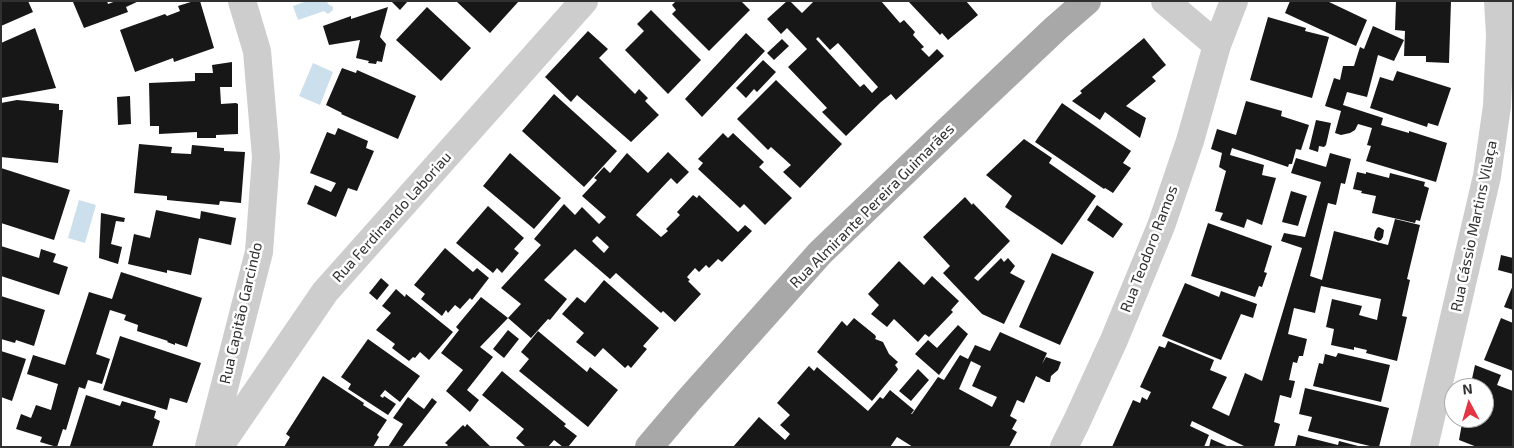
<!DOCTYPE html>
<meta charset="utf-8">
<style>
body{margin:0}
#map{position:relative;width:1514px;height:448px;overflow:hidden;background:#fff;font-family:"Exo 2",sans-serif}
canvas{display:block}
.frame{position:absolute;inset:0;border:2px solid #303030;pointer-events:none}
.north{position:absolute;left:1444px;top:378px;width:50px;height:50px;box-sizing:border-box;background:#fff;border:1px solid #acacac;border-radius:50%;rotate:354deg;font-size:14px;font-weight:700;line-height:20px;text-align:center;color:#303030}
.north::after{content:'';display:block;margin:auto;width:18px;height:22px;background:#e33644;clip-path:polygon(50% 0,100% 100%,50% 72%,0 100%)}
</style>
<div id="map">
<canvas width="1514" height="448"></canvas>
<div class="frame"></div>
<div class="north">N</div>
</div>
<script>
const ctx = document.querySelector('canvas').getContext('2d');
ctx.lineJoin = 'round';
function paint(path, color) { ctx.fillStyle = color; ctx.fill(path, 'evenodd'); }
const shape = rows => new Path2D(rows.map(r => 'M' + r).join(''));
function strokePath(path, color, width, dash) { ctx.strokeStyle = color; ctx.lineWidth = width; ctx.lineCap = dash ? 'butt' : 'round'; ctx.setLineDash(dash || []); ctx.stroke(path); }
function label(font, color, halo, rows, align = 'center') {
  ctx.font = font + ' "Exo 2",sans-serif'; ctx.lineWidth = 5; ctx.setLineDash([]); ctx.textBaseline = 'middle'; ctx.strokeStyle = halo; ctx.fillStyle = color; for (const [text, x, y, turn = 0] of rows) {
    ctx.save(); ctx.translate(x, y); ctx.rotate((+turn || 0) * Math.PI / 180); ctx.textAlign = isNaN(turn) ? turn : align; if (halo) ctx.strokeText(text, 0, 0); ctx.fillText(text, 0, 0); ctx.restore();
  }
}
paint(shape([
 [307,1,327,1,328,4,333,7,333,10,328,14,324,11,298,20,293,6],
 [313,63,333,72,320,105,299,96],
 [79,200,96,205,85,243,68,238]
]), '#cbdfec');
paint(shape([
 [1,1,28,1,33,12,1,26],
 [75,1,107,1,108,4,116,1,139,1,126,7,128,12,84,28,73,2],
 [194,1,200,1,214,48,174,62,173,58,135,72,120,30,165,14,167,16,180,11,178,6],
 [391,1,408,1,400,10],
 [456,1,519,1,490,33],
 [676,1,741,1,750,10,709,51,672,14,676,10,672,5],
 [787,1,790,1,802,13,814,1,881,1,900,23,904,20,915,32,913,35,924,47,921,49,929,57,937,49,944,56,896,100,891,94,881,102,846,136,822,112,827,108,788,67,807,49,787,28,781,34,767,19],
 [818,37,830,50,838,43,878,87,872,93,864,84,860,87,816,39],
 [908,1,966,1,978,15,948,40,942,33,940,35],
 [1290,1,1327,1,1367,20,1356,46,1285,13],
 [1396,1,1451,1,1449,63,1426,62,1426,56,1404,56,1405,31,1395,30],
 [388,7,380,37,386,44,382,62,377,61,376,64,368,63,369,61,356,58,360,40,329,45,323,26,351,16,351,19],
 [427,7,471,48,441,81,396,40],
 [651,10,701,60,668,94,625,50,644,31,637,24],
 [1268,17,1306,28,1305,31,1329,37,1312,98,1250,80],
 [1373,26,1404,40,1394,61,1378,55,1367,97,1347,92,1343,105,1383,118,1381,125,1409,133,1409,131,1447,143,1436,182,1366,161,1371,146,1367,145,1372,128,1358,124,1355,130,1350,133,1341,135,1335,133,1341,111,1325,106,1334,78,1340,80,1343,66,1354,66,1360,47,1364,49],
 [35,28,56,88,1,98,1,43],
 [588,31,608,49,599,58,635,94,639,89,648,98,645,101,659,115,631,142,577,95,571,102,545,77],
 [746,33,765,51,702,117,685,99],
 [1144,38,1166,65,1152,77,1156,81,1126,106,1146,118,1140,138,1105,112,1100,120,1072,101,1082,93,1080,91],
 [782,39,789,46,774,60,767,53],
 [763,60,776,72,757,92,754,89,746,98,736,88],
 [232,62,232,87,220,87,221,104,236,103,238,104,238,134,216,135,216,138,197,138,197,132,159,134,159,126,150,126,149,83,195,81,195,73,213,73,212,65],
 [342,68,356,73,357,70,416,96,398,139,341,114,342,113,326,105],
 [1397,71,1451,88,1438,126,1428,123,1427,127,1370,108,1380,77,1393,81],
 [776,80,842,144,800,188,783,172,791,165,771,147,768,150,737,119],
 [554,94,617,151,584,187,522,131],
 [130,96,131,124,118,125,117,97],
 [17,100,59,104,59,110,63,110,58,163,1,157,1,103],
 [1246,101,1282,111,1281,116,1309,125,1301,150,1296,149,1292,164,1289,164,1288,167,1232,148,1230,155,1264,165,1262,175,1276,178,1262,225,1247,219,1244,228,1220,220,1223,213,1215,211,1226,171,1219,167,1222,153,1211,149,1217,129,1236,135],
 [1062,103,1131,151,1123,163,1131,168,1113,193,1105,188,1104,189,1035,142],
 [1316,120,1331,123,1326,145,1324,147,1319,146,1318,152,1309,149],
 [338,128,368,141,366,148,374,151,357,191,348,188,336,217,307,204,315,185,331,192,336,183,310,173,327,132,335,135],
 [723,133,728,138,733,133,764,162,759,167,792,198,765,225,744,204,740,208,698,169,703,163,698,159],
 [1024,139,1052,158,1049,163,1096,196,1062,245,1005,207,1012,196,986,175],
 [139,144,172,147,171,153,191,154,192,145,224,148,224,151,245,152,241,203,220,201,219,205,167,200,167,196,134,193],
 [668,152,689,172,677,184,671,178,636,215,661,237,668,231,666,229,680,215,677,212,693,195,697,198,699,195,738,232,745,225,752,231,722,262,718,259,709,268,706,265,699,272,695,268,687,277,690,280,688,281,701,294,675,322,663,311,661,313,616,273,610,279,575,249,544,280,567,299,550,320,548,319,531,338,508,318,521,304,501,288,541,245,534,239,564,204,575,215,582,207,599,224,606,217,582,196,597,180,594,178,604,167,610,173,627,153,648,173],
 [597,236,609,247,604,253,592,241],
 [510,153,561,198,534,229,483,186],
 [1330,153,1351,159,1345,184,1341,183,1336,205,1328,203,1310,276,1322,280,1334,231,1388,245,1395,219,1420,225,1407,279,1410,280,1402,316,1407,317,1397,361,1366,353,1367,350,1354,347,1354,350,1331,345,1334,329,1326,327,1332,299,1362,306,1359,315,1377,320,1381,299,1321,286,1315,313,1294,308,1288,334,1307,339,1303,356,1299,356,1297,363,1293,362,1289,380,1295,381,1291,398,1280,395,1274,422,1280,424,1274,447,1244,447,1244,446,1192,421,1190,426,1209,435,1204,447,1112,447,1133,400,1140,403,1142,397,1147,400,1151,392,1140,387,1159,346,1165,348,1168,341,1214,360,1210,370,1227,377,1212,408,1229,416,1245,373,1262,381,1302,248,1281,241,1284,233,1305,237,1321,182,1291,173,1296,158,1326,167],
 [1,168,70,190,54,240,1,223],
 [1357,172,1366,174,1366,172,1389,178,1390,173,1425,182,1424,186,1429,188,1420,221,1416,220,1415,223,1372,213,1376,196,1361,193,1362,191,1353,189],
 [1291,191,1307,196,1298,226,1282,222],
 [965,197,972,205,973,203,1010,241,974,278,978,281,1001,258,1004,262,1008,258,1015,266,1010,273,1025,281,1004,324,982,314,943,273,950,266,923,237],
 [1097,205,1123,224,1113,238,1087,220],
 [488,206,524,238,514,249,519,253,502,273,497,268,493,273,456,243],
 [156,210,200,219,201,211,236,218,231,245,199,238,191,275,167,270,167,273,128,264,134,234,150,238],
 [101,213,125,218,124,222,116,221,111,244,122,247,118,264,99,258],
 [1208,223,1272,246,1264,272,1267,273,1262,287,1259,286,1255,297,1191,276],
 [1379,227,1384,230,1383,237,1381,240,1378,241,1374,238,1375,232,1377,228],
 [1,246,39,258,41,249,56,254,53,262,68,267,59,295,1,276],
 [445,248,473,272,477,268,489,278,472,300,470,298,460,309,455,305,448,313,446,310,442,316,421,299,425,294,414,285],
 [1052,253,1094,272,1060,345,1019,327],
 [1501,255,1513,258,1513,274,1498,270],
 [899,261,924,285,932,276,959,301,951,310,953,312,929,337,925,334,918,342,894,319,887,327,871,314,879,305,868,294],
 [121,272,202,298,187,347,175,343,175,345,167,342,168,341,137,331,138,325,124,320,126,315,110,310,96,354,110,359,102,384,88,380,85,389,79,387,66,430,63,429,57,447,40,442,42,437,16,429,21,414,31,418,36,405,51,410,58,384,27,374,33,355,65,365,89,292,112,299],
 [381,278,389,285,377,300,369,293],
 [604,280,659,328,643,346,647,349,631,368,628,365,625,368,603,348,595,357,576,342,584,333,562,314,577,297,585,303],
 [1185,283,1219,297,1221,291,1257,304,1253,318,1241,314,1221,360,1162,336],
 [1513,285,1513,310,1504,307],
 [396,289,405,297,406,294,453,332,429,360,420,352,415,358,413,357,409,361,392,348,395,344,376,330,391,313,382,306],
 [1,296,45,310,34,346,16,340,15,343,1,339],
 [481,297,508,318,480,347,493,357,467,390,479,400,470,412,446,391,463,370,441,353,459,330,456,327],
 [854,318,875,335,876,337,875,339,883,342,889,354,898,362,895,365,898,369,897,371,872,401,817,352,841,322,842,321,847,326],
 [1501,318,1513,323,1513,371,1484,360],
 [958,325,968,334,939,375,915,354,928,340,937,348],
 [508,330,519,339,504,358,493,349],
 [538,331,587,372,590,367,618,390,588,427,519,371,529,359,521,352],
 [1000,332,1047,353,1042,364,1046,357,1061,362,1058,370,1051,376,1050,382,1047,382,1036,376,1024,403,1017,400,1010,416,1017,420,1012,429,1017,432,1009,447,913,447,897,437,890,447,733,447,759,417,785,440,790,434,780,425,790,415,777,403,809,366,814,371,817,367,868,411,880,397,883,399,890,390,914,410,911,414,912,414,938,377,944,380,960,355,968,359,975,345,990,351],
 [971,361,981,366,972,386,997,397,992,407,959,389],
 [120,336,201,363,187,403,170,398,167,410,103,390],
 [368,339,420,376,400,402,385,390,380,396,383,398,384,396,396,404,388,415,348,389,351,384,341,377],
 [1,351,26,359,12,401,1,397],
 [1338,353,1390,365,1381,402,1313,386,1319,363,1323,364,1325,354,1336,357],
 [1475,365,1501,375,1497,385,1513,391,1513,447,1477,447,1459,440,1463,418,1470,418,1468,426,1472,427,1476,418,1484,418,1484,388,1470,388],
 [918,369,929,380,911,401,899,391],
 [502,371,566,424,564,426,577,436,568,447,563,447,554,440,548,447,526,447,516,438,524,429,482,395],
 [323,376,364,403,363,405,387,420,377,435,379,437,373,447,284,447,290,437,286,434],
 [1305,388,1389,408,1379,447,1374,447,1308,431,1312,417,1299,414],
 [86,395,120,406,122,401,156,411,154,418,160,421,152,447,70,446],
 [408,397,424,409,432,398,437,402,402,447,388,447,403,424,393,418],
 [467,424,491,447,446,447,448,445,445,443,463,425,465,427],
 [1298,435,1338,445,1339,441,1362,447,1295,447],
 [1211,439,1229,447,1209,447]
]), '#171717');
strokePath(shape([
 [1165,1,1217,45],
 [209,447,259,252,266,157,257,51,242,1],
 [219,447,325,292,584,1],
 [1064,447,1076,423,1114,340,1161,226,1190,141,1217,45,1234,1],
 [1424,447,1487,176,1497,106,1500,35,1498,1]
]), '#cdcdcd', 28);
strokePath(shape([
 [649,447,688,401,820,253,945,133,1056,28,1087,1]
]), '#a8a8a8', 28);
label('15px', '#303030', '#fff', [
 ["Rua Almirante Pereira Guimarães",872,206,-45],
 ["Rua Ferdinando Laboriau",392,217,-48],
 ["Rua Cássio Martins Vilaça",1474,226,-78],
 ["Rua Teodoro Ramos",1149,249,-69],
 ["Rua Capitão Garcindo",241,313,-77]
]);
</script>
